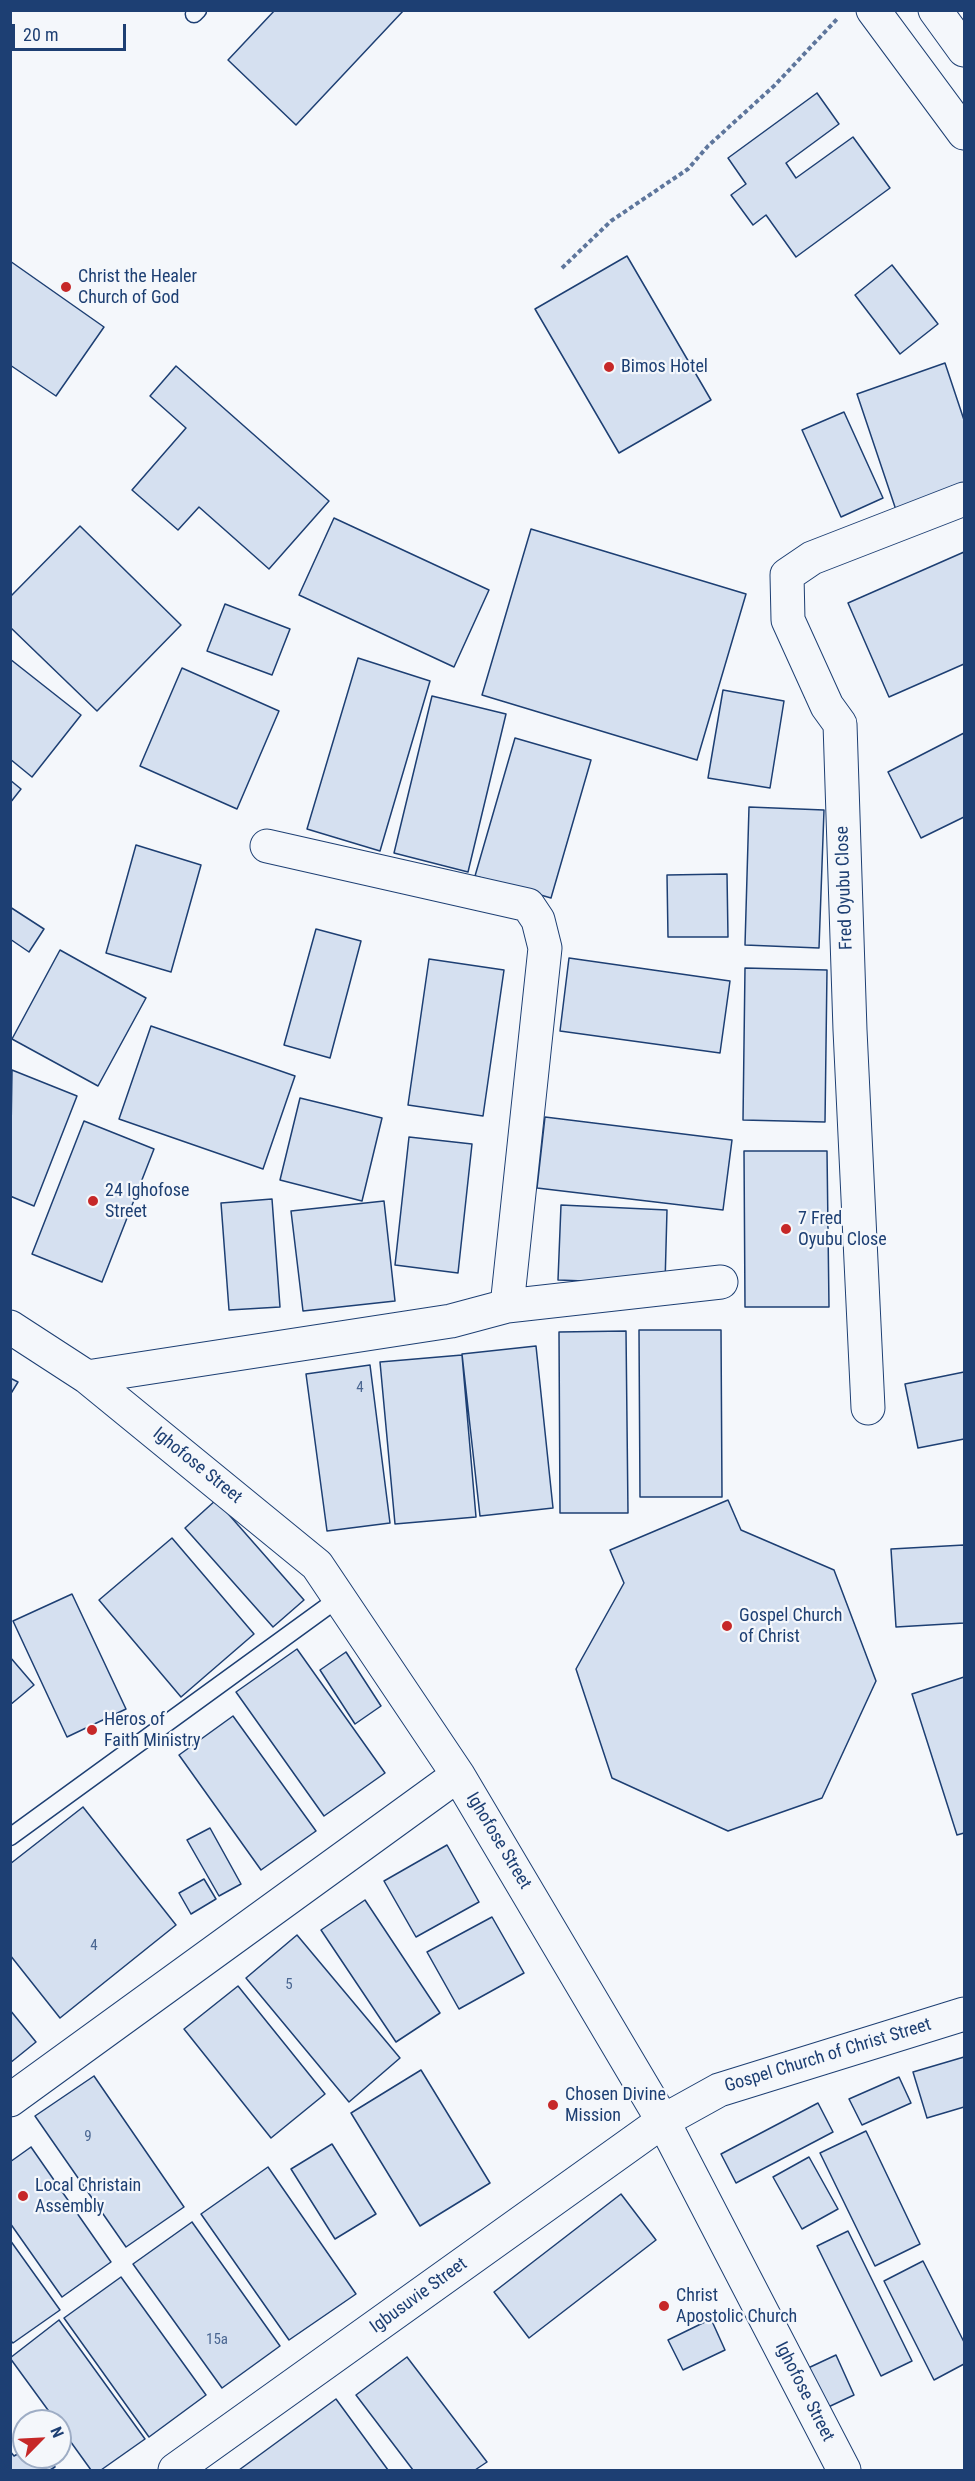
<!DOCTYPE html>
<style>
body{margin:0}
#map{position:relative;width:975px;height:2481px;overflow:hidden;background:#f4f7fb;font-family:"Roboto Condensed",sans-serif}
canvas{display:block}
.frame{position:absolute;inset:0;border:12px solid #1d3f73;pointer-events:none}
.north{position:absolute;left:12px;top:2409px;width:60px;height:60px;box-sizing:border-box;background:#f4f7fb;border:2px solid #9eadc5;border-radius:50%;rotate:66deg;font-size:16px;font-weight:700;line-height:24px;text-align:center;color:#1d3f73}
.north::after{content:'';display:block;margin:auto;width:21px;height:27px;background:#c62828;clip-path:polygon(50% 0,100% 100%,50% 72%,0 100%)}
.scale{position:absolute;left:12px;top:24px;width:114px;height:27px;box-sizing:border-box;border:3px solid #1d3f73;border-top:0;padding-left:8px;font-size:18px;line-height:21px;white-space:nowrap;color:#1d3f73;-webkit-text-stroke:4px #f4f7fb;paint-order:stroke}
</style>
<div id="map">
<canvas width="975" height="2481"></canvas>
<div class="frame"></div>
<div class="north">N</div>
<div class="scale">20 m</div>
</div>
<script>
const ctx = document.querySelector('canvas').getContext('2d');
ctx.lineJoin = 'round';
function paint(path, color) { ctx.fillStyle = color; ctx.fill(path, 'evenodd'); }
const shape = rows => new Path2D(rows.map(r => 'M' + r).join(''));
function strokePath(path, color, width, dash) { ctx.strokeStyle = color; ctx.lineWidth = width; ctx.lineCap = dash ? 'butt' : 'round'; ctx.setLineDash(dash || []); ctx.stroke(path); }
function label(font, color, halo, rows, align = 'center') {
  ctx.font = font + ' "Roboto Condensed",sans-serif'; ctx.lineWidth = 4.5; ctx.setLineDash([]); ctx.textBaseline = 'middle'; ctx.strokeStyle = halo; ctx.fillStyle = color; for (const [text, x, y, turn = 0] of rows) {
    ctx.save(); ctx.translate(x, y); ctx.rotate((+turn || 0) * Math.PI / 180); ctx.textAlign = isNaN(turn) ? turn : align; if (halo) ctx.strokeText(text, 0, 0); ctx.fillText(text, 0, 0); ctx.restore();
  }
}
const building = shape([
 [275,10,404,10,296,125,228,60,275,10],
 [817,93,839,124,786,163,796,178,853,137,890,188,796,257,766,215,753,225,731,195,746,184,728,158,817,93],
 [627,256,711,400,619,453,535,309,627,256],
 [10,261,104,327,56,396,10,365,10,261],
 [892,265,938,324,900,354,855,295,892,265],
 [945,363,964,420,964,486,896,510,857,394,945,363],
 [176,366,329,501,269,569,199,507,178,530,132,490,186,428,150,396,176,366],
 [844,412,883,498,841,517,802,430,844,412],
 [334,518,489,590,454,667,299,595,334,518],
 [80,526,181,625,97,711,10,627,10,597,80,526],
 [531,529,746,594,697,760,482,695,531,529],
 [964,552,964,664,889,697,848,603,964,552],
 [225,604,290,629,272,675,207,651,225,604],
 [358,658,430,681,380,851,307,829,358,658],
 [10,659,81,715,32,777,10,759,10,659],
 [182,668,279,711,237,809,140,766,182,668],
 [723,690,784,701,770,788,708,778,723,690],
 [432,696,506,714,468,872,394,853,432,696],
 [964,733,964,817,921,838,888,772,964,733],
 [515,738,591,760,551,898,475,876,515,738],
 [10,780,21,789,10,803,10,780],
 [749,807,824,810,819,948,745,945,749,807],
 [136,845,201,865,171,972,106,953,136,845],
 [727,874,728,937,668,937,667,875,727,874],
 [10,907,44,929,29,952,10,939,10,907],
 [316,929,361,941,330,1058,284,1045,316,929],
 [60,950,146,998,98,1086,12,1039,60,950],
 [569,958,730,981,720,1053,560,1031,569,958],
 [429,959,504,970,483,1116,408,1105,429,959],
 [745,968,827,970,825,1122,743,1120,745,968],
 [151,1026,295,1076,263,1169,119,1119,151,1026],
 [12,1070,77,1096,34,1206,10,1196,12,1070],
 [300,1098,382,1118,362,1201,280,1180,300,1098],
 [545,1117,732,1140,723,1210,537,1188,545,1117],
 [84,1121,154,1149,102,1282,32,1254,84,1121],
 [409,1137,472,1144,458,1273,395,1265,409,1137],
 [744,1151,827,1151,829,1307,745,1307,744,1151],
 [272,1199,280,1307,229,1310,221,1203,272,1199],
 [384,1201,395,1301,303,1311,291,1211,384,1201],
 [561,1205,667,1210,665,1284,558,1280,561,1205],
 [639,1330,721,1330,722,1497,640,1497,639,1330],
 [626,1331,628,1513,560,1513,559,1332,626,1331],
 [536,1346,553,1508,480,1516,462,1354,536,1346],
 [462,1355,476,1517,395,1524,380,1362,462,1355],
 [370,1365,390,1523,327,1531,306,1374,370,1365],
 [964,1372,964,1439,918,1448,905,1384,964,1372],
 [10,1378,18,1382,10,1395,10,1378],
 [216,1500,304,1600,273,1627,185,1528,216,1500],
 [728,1500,741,1530,834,1570,876,1681,822,1798,728,1831,612,1778,576,1669,624,1583,610,1550,728,1500],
 [172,1538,254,1634,181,1697,99,1600,172,1538],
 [964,1545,964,1623,896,1627,891,1549,964,1545],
 [72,1594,126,1709,67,1737,13,1621,72,1594],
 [297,1649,385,1773,324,1816,236,1692,297,1649],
 [346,1652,381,1706,355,1724,320,1670,346,1652],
 [10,1657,34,1685,10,1705,10,1657],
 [964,1677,964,1833,957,1835,912,1694,964,1677],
 [233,1716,316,1831,261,1870,179,1755,233,1716],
 [83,1807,176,1925,60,2018,10,1955,10,1864,83,1807],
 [210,1828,241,1884,219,1896,187,1840,210,1828],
 [447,1845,479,1902,416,1937,384,1881,447,1845],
 [204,1879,216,1899,191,1914,179,1893,204,1879],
 [365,1900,440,2013,396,2042,321,1930,365,1900],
 [492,1917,524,1973,459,2009,427,1952,492,1917],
 [297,1935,400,2058,349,2102,246,1978,297,1935],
 [238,1986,325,2094,271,2138,184,2029,238,1986],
 [10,2010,36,2042,10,2063,10,2010],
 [964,2057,964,2107,927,2118,913,2072,964,2057],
 [421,2070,490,2183,420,2226,351,2113,421,2070],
 [94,2076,184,2207,126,2247,35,2116,94,2076],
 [899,2077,911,2103,862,2125,849,2099,899,2077],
 [818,2103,833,2132,736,2183,721,2154,818,2103],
 [866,2131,920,2244,875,2266,820,2153,866,2131],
 [332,2144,376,2214,335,2239,291,2169,332,2144],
 [31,2147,111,2262,62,2297,10,2223,10,2162,31,2147],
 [809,2157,838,2209,802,2229,773,2177,809,2157],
 [268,2167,356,2294,289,2340,201,2214,268,2167],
 [621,2194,656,2240,529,2338,494,2292,621,2194],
 [192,2222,280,2346,222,2388,133,2264,192,2222],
 [848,2231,912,2361,881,2376,817,2246,848,2231],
 [10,2240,60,2310,13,2343,10,2340,10,2240],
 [923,2261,964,2342,964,2364,934,2380,884,2281,923,2261],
 [121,2277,206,2395,149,2437,64,2318,121,2277],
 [711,2319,725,2350,683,2370,668,2340,711,2319],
 [59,2320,145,2439,101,2470,91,2470,60,2427,60,2421,56,2421,10,2358,59,2320],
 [836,2355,854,2395,824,2409,806,2369,836,2355],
 [407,2357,487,2462,475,2470,413,2470,356,2395,407,2357],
 [336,2399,388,2470,239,2470,336,2399],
 [10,2451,14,2456,23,2451,24,2457,27,2457,31,2464,43,2457,49,2457,55,2467,50,2470,10,2470,10,2451]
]);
paint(building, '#d5e0f0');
strokePath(building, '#1d3f73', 1.5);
const service = shape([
 [194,14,198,10],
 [10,1837,339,1598]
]);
const minor = shape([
 [507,1306,721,1282],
 [10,1327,87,1377,317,1565,458,1775,663,2121,844,2470],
 [87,1377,451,1321,507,1306,545,948,538,920,528,905,267,846],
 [868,1408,850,1030,840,724,827,706,788,620,787,575,812,558,964,499],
 [10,2100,458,1775],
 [175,2470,663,2121,719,2090,964,2014]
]);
const secondary = shape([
 [873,10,964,133],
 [935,10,964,50]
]);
strokePath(service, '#1d3f73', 19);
strokePath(minor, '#1d3f73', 35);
strokePath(secondary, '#1d3f73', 35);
strokePath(shape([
 [562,268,611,221,688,169,708,146,775,85,838,18]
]), '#5e769c', 4, [4.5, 3]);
strokePath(service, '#f4f7fb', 16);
strokePath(minor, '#f4f7fb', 33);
strokePath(secondary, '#f4f7fb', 33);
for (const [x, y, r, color] of [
 [66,287,6,"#c62828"],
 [609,367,6,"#c62828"],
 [93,1201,6,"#c62828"],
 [786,1229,6,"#c62828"],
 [727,1626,6,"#c62828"],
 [92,1730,6,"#c62828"],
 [553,2105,6,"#c62828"],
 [23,2196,6,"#c62828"],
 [664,2306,6,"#c62828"]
]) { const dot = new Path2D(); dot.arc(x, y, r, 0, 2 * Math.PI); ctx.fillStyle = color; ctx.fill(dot); strokePath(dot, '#f4f7fb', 2); }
label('15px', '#4b6792', null, [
 ["4",360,1388],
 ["4",94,1946],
 ["5",289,1985],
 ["9",88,2137],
 ["15a",217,2340]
]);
label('18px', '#1d3f73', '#f4f7fb', [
 ["Christ the Healer",78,277],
 ["Church of God",78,298],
 ["Bimos Hotel",621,367],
 ["24 Ighofose",105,1191],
 ["Street",105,1212],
 ["7 Fred",798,1219],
 ["Oyubu Close",798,1240],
 ["Gospel Church",739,1616],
 ["of Christ",739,1637],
 ["Heros of",104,1720],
 ["Faith Ministry",104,1741],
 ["Chosen Divine",565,2095],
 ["Mission",565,2116],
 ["Local Christain",35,2186],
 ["Assembly",35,2207],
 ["Christ",676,2296],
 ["Apostolic Church",676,2317]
], 'left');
label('18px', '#1d3f73', '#f4f7fb', [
 ["Fred Oyubu Close",845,888,-92],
 ["Ighofose Street",197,1466,39],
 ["Ighofose Street",498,1841,59],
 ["Gospel Church of Christ Street",828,2056,-17],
 ["Igbusuvie Street",419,2296,-36],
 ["Ighofose Street",804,2392,63]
]);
</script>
